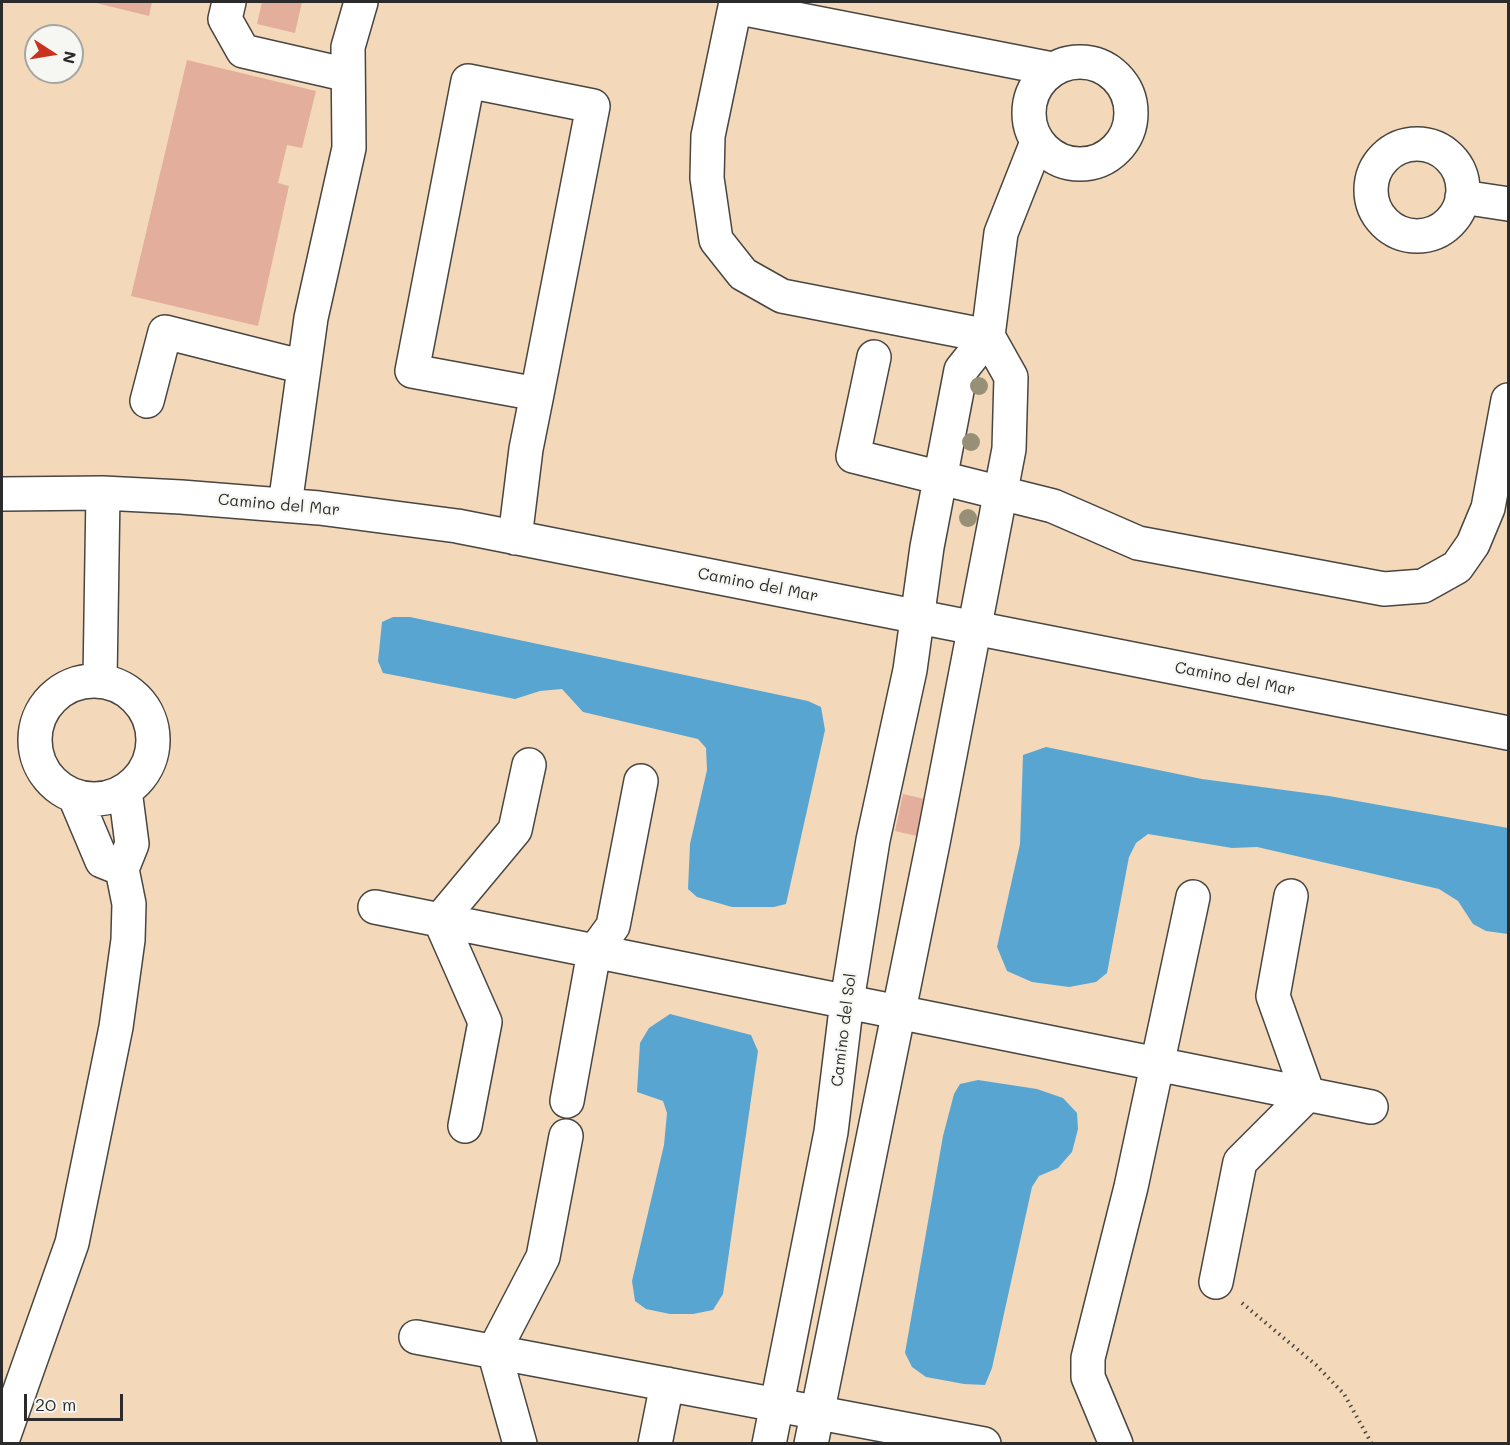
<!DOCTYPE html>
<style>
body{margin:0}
#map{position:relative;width:1510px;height:1445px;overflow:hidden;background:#f3d9ba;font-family:Mali,sans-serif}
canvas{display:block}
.frame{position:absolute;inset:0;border:3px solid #2b2b2b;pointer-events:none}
.north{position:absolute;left:24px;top:24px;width:60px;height:60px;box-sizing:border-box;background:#f6f6f2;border:2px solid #a5a5a2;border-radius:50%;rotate:102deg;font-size:16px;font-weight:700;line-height:24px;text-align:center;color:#2b2b2b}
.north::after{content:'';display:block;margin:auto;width:21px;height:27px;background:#c8321e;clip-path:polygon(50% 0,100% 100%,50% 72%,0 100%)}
.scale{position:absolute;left:24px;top:1394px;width:99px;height:27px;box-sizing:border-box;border:3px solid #2b2b2b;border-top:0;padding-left:8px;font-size:18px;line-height:21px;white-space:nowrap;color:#2b2b2b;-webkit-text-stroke:4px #f6f6f2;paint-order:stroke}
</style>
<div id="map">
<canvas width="1510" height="1445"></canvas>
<div class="frame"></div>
<div class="north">N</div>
<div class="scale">20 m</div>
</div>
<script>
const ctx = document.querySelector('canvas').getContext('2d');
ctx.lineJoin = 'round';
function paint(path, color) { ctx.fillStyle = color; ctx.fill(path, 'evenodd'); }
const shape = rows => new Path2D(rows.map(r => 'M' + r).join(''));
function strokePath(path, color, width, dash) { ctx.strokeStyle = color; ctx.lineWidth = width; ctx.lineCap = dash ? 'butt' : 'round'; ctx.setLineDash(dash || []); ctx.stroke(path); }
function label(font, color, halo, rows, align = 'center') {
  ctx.font = font + ' Mali,sans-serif'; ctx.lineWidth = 4.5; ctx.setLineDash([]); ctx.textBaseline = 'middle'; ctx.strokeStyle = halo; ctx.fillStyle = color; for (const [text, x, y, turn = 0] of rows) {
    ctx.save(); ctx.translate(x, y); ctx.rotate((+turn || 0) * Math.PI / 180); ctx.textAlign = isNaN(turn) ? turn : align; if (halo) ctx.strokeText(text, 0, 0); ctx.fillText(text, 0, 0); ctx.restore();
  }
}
paint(shape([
 [393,617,410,617,808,701,821,707,825,730,786,904,774,907,732,907,697,897,688,889,690,844,707,770,706,748,698,739,583,712,562,689,540,691,515,699,383,673,378,661,382,622],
 [1046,747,1202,779,1329,796,1508,828,1508,934,1486,931,1473,924,1458,901,1439,889,1257,847,1232,848,1148,834,1136,843,1129,857,1107,973,1096,982,1069,987,1032,982,1007,971,997,947,1020,844,1023,755],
 [670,1014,751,1035,758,1051,723,1294,713,1310,693,1314,670,1314,646,1309,635,1301,632,1281,664,1145,667,1113,663,1101,637,1092,640,1043,649,1028],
 [978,1080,1037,1089,1063,1098,1077,1113,1078,1129,1072,1152,1058,1168,1039,1176,1032,1187,992,1368,985,1385,964,1384,926,1377,912,1367,905,1353,943,1136,954,1094,960,1084]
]), '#59a5d1');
paint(shape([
 [92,2,152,2,149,16],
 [262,2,302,2,295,33,257,24],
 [187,60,316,91,302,148,287,145,278,183,289,186,258,326,131,296],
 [903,794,929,800,921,837,895,831]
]), '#e3ae9b');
const minor = shape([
 [229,2,225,19,243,51,348,75],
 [736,2,708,136,707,178,716,240,743,274,782,296,988,336],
 [735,7,1052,69],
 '1029 113a51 51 0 1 1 102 0a51 51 0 1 1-102 0Z',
 '1371 190a46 46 0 1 1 92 0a46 46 0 1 1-92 0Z',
 [1462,197,1508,204],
 [874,357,853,456,1053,506,1138,543,1384,589,1423,586,1457,567,1473,544,1488,508,1508,400],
 [147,401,165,332,304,367],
 [2,494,103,493,181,497,319,508,457,526,1508,733],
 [285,505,311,318,349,148,348,47,361,2],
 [515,538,526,449,537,394,593,106,468,81,412,371,537,394],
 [100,680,103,493],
 '35 740a59 59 0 1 1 118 0a59 59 0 1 1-118 0Z',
 [75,797,102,861,122,869],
 [375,907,1371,1107],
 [567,1101,594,952,613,926,641,781],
 [465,1126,485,1022,440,920,515,830,529,765],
 [1216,1282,1240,1162,1308,1094,1273,996,1291,896],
 [416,1337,984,1444],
 [2,1441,72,1243,116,1027,128,940,129,904,122,869,132,844,125,790],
 [520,1444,494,1351,543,1257,566,1136],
 [655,1444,667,1384],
 [769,1444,831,1132,847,1001,873,840,910,670,927,547,961,370,988,336,1001,233,1037,142],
 [811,1444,933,843,1009,449,1011,377,988,336],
 [1116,1444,1088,1377,1088,1358,1131,1187,1193,897]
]);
strokePath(minor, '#494540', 36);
strokePath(shape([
 [1242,1303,1316,1365,1344,1394,1372,1444]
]), '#494540', 4, [1.5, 4.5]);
strokePath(minor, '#fff', 33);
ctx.fillStyle = '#989076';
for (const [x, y] of [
 [979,386],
 [971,442],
 [968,518]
]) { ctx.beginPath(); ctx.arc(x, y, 9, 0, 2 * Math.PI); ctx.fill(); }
label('16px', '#2b2b2b', '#f6f6f2', [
 ["Camino del Mar",279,505,5],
 ["Camino del Mar",758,585,11],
 ["Camino del Mar",1235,679,11],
 ["Camino del Sol",844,1030,-83]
]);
</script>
